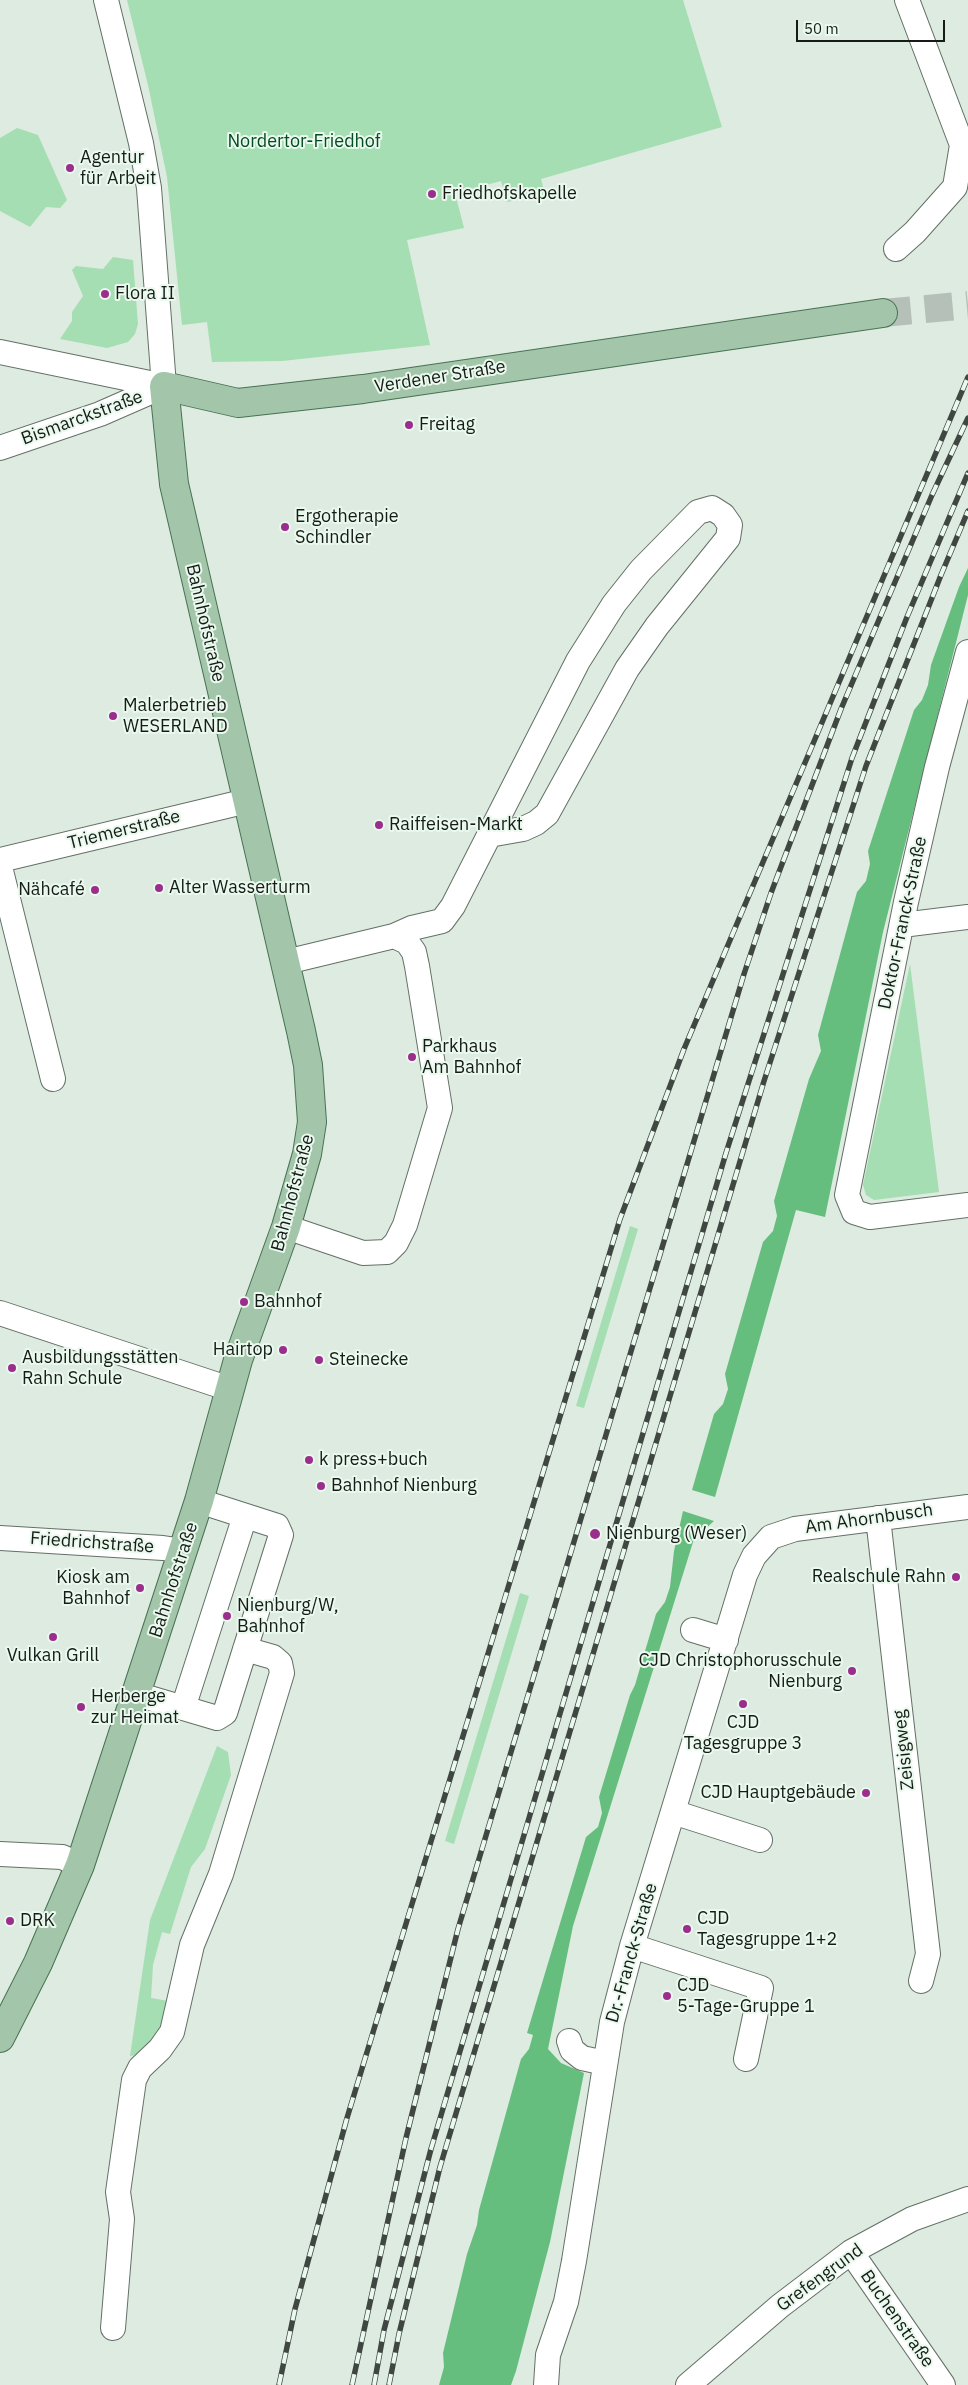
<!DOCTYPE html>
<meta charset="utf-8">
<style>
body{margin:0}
#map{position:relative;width:968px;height:2385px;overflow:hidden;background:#ddebe0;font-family:"IBM Plex Sans",sans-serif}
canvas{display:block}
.scale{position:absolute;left:796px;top:20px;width:149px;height:22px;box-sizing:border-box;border:2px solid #161b17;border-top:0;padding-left:6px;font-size:15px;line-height:18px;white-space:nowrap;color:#161b17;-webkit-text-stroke:4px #eaf9ed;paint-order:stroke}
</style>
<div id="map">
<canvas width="968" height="2385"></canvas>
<div class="scale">50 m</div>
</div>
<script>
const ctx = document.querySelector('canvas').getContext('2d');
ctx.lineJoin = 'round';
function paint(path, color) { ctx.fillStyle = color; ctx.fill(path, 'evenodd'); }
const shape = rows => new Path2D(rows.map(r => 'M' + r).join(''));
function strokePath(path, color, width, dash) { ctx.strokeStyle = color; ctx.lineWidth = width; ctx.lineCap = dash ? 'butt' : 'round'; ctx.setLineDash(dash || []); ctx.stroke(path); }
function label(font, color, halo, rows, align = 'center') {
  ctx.font = font + ' "IBM Plex Sans",sans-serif'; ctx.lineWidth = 4; ctx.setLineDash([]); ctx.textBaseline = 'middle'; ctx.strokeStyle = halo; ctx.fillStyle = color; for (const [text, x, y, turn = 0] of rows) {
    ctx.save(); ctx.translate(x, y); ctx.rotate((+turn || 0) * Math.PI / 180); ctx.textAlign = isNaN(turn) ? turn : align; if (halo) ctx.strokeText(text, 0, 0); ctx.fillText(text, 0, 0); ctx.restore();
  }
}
paint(shape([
 [127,0,683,0,722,127,541,179,545,194,507,202,501,181,455,193,464,228,407,240,430,345,282,361,212,362,207,322,182,325,167,177,148,85],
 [17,128,38,135,67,200,60,208,46,207,30,227,0,211,0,138],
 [113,257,133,260,138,324,135,334,128,342,107,348,60,339,72,321,72,312,83,296,72,270,76,266,103,269],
 [910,964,939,1192,874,1200,866,1195,863,1185],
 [630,1226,638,1229,584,1408,576,1406],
 [520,1593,529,1596,454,1844,445,1841],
 [217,1746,228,1752,231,1775,205,1849,191,1867,170,1934,162,1932,153,1965,151,1998,168,2001,168,2017,148,2053,130,2056,150,1920]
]), '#a5deb2');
paint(shape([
 [968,568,968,595,883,932,825,1217,796,1210,715,1497,692,1490,714,1414,723,1404,728,1389,725,1374,763,1242,773,1231,777,1216,774,1201,809,1079,821,1051,818,1035,857,892,866,881,870,864,868,851,914,710,922,700,928,685,931,665,959,587],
 [683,1511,714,1521,694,1539,573,1926,548,2049,561,2063,584,2073,550,2242,516,2371,511,2385,439,2385,444,2367,443,2353,467,2254,477,2225,479,2210,521,2059,529,2049,533,2035,527,2033,586,1837,598,1827,602,1813,599,1797,630,1695,635,1685,656,1614,665,1602,670,1587,674,1551]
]), '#65be7d');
strokePath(shape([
 [883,313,968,305]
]), '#b5c1b8', 28, [28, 14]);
const minor = shape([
 [106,0,141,143,149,188,164,386],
 [896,249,915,232,955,187,962,145,907,0],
 [0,352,164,386],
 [0,448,100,414,164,386],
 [968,652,937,767,906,902,847,1195,854,1212,870,1217,968,1205],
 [0,860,247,801],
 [0,867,53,1079],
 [902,925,968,917],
 [286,962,394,936,412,928,442,921,453,906,578,661,614,604,641,570,698,512,712,508,723,515,730,525,728,538,657,626,627,669,547,814,536,823,523,829,489,835],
 [286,1227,363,1253,387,1252,396,1243,405,1225,440,1108,417,966,414,952,407,942,394,936],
 [0,1313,230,1389],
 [878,1518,928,1954,921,1981],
 [0,1538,163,1548,183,1551],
 [693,1630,726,1640],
 [136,1694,217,1718,225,1713,281,1535,277,1526,199,1501],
 [183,1708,245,1516],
 [673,1812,760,1840],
 [0,1854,62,1857,80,1865],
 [632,1946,761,1988,746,2059],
 [569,2041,572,2050,582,2058,605,2063],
 [851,2252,943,2385],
 [113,2328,122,2219,118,2192,134,2080,140,2068,160,2049,172,2032,192,1945,221,1874,282,1673,280,1663,273,1657,245,1649],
 [546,2385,548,2355,566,2302,574,2261,612,2022,632,1946,745,1575,754,1556,771,1537,795,1529,968,1507],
 [688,2385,780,2306,851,2252,912,2219,968,2199]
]);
const major = shape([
 [0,2038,38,1963,80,1865,199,1501,238,1360,286,1227,307,1154,312,1122,308,1065,301,1031,174,484,164,386,238,403,363,389,883,313]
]);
strokePath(minor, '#637066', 26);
strokePath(major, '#497153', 30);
strokePath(minor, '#fff', 24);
strokePath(major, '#a3c6ab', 28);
const rail = shape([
 [279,2385,295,2309,347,2118,620,1219,684,1049,968,377],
 [352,2385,406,2138,458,1929,744,974,771,893,841,709,932,495,968,418],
 [374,2385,384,2330,431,2149,726,1153,852,758,907,617,968,473],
 [389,2385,399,2334,440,2167,764,1081,866,766,941,575,968,511]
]);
strokePath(rail, '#404742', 5.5);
strokePath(rail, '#eaf9ed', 4, [11]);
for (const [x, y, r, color] of [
 [70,168,5,"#9b2d8d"],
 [432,194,5,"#9b2d8d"],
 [105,294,5,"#9b2d8d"],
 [409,425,5,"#9b2d8d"],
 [285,527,5,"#9b2d8d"],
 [113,716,5,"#9b2d8d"],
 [379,825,5,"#9b2d8d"],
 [159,888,5,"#9b2d8d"],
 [95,890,5,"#9b2d8d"],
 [412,1057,5,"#9b2d8d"],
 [244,1302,5,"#9b2d8d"],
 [283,1350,5,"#9b2d8d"],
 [319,1360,5,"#9b2d8d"],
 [12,1368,5,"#9b2d8d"],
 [309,1460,5,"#9b2d8d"],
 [321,1486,5,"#9b2d8d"],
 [595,1534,6,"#9b2d8d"],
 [956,1577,5,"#9b2d8d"],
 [140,1588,5,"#9b2d8d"],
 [227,1616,5,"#9b2d8d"],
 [53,1637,5,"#9b2d8d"],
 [852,1671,5,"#9b2d8d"],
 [743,1704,5,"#9b2d8d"],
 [81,1707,5,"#9b2d8d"],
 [866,1793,5,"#9b2d8d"],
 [10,1921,5,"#9b2d8d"],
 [687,1929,5,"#9b2d8d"],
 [667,1996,5,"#9b2d8d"]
]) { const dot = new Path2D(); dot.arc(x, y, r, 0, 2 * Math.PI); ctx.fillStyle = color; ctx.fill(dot); strokePath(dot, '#eaf9ed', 2); }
label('18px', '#034b22', '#eaf9ed', [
 ["Nordertor-Friedhof",304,142]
]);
label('18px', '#161b17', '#eaf9ed', [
 ["Agentur",80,158],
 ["für Arbeit",80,179],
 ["Friedhofskapelle",442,194],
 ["Flora II",115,294],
 ["Freitag",419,425],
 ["Ergotherapie",295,517],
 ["Schindler",295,538],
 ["Malerbetrieb",123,706],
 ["WESERLAND",123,727],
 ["Raiffeisen-Markt",389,825],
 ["Alter Wasserturm",169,888],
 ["Nähcafé",85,890,"right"],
 ["Parkhaus",422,1047],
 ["Am Bahnhof",422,1068],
 ["Bahnhof",254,1302],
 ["Hairtop",273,1350,"right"],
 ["Ausbildungsstätten",22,1358],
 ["Rahn Schule",22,1379],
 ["Steinecke",329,1360],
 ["k press+buch",319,1460],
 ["Bahnhof Nienburg",331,1486],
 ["Nienburg (Weser)",606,1534],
 ["Realschule Rahn",946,1577,"right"],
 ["Kiosk am",130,1578,"right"],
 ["Bahnhof",130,1599,"right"],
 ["Nienburg/W,",237,1606],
 ["Bahnhof",237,1627],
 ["Vulkan Grill",53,1656,"center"],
 ["CJD Christophorusschule",842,1661,"right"],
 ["Nienburg",842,1682,"right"],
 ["Herberge",91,1697],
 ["zur Heimat",91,1718],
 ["CJD",743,1723,"center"],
 ["Tagesgruppe 3",743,1744,"center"],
 ["CJD Hauptgebäude",856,1793,"right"],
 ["CJD",697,1919],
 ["Tagesgruppe 1+2",697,1940],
 ["DRK",20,1921],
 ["CJD",677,1986],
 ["5-Tage-Gruppe 1",677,2007]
], 'left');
label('18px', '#161b17', '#eaf9ed', [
 ["Verdener Straße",440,377,-9],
 ["Bismarckstraße",82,418,-20],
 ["Bahnhofstraße",205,623,77],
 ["Triemerstraße",124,830,-14],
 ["Doktor-Franck-Straße",903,923,-78],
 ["Bahnhofstraße",293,1193,-75],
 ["Am Ahornbusch",869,1519,-8],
 ["Friedrichstraße",92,1543,4],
 ["Bahnhofstraße",174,1580,-72],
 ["Zeisigweg",904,1750,-96],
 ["Dr.-Franck-Straße",632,1953,-74],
 ["Grefengrund",820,2278,-36],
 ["Buchenstraße",897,2319,55]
]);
</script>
